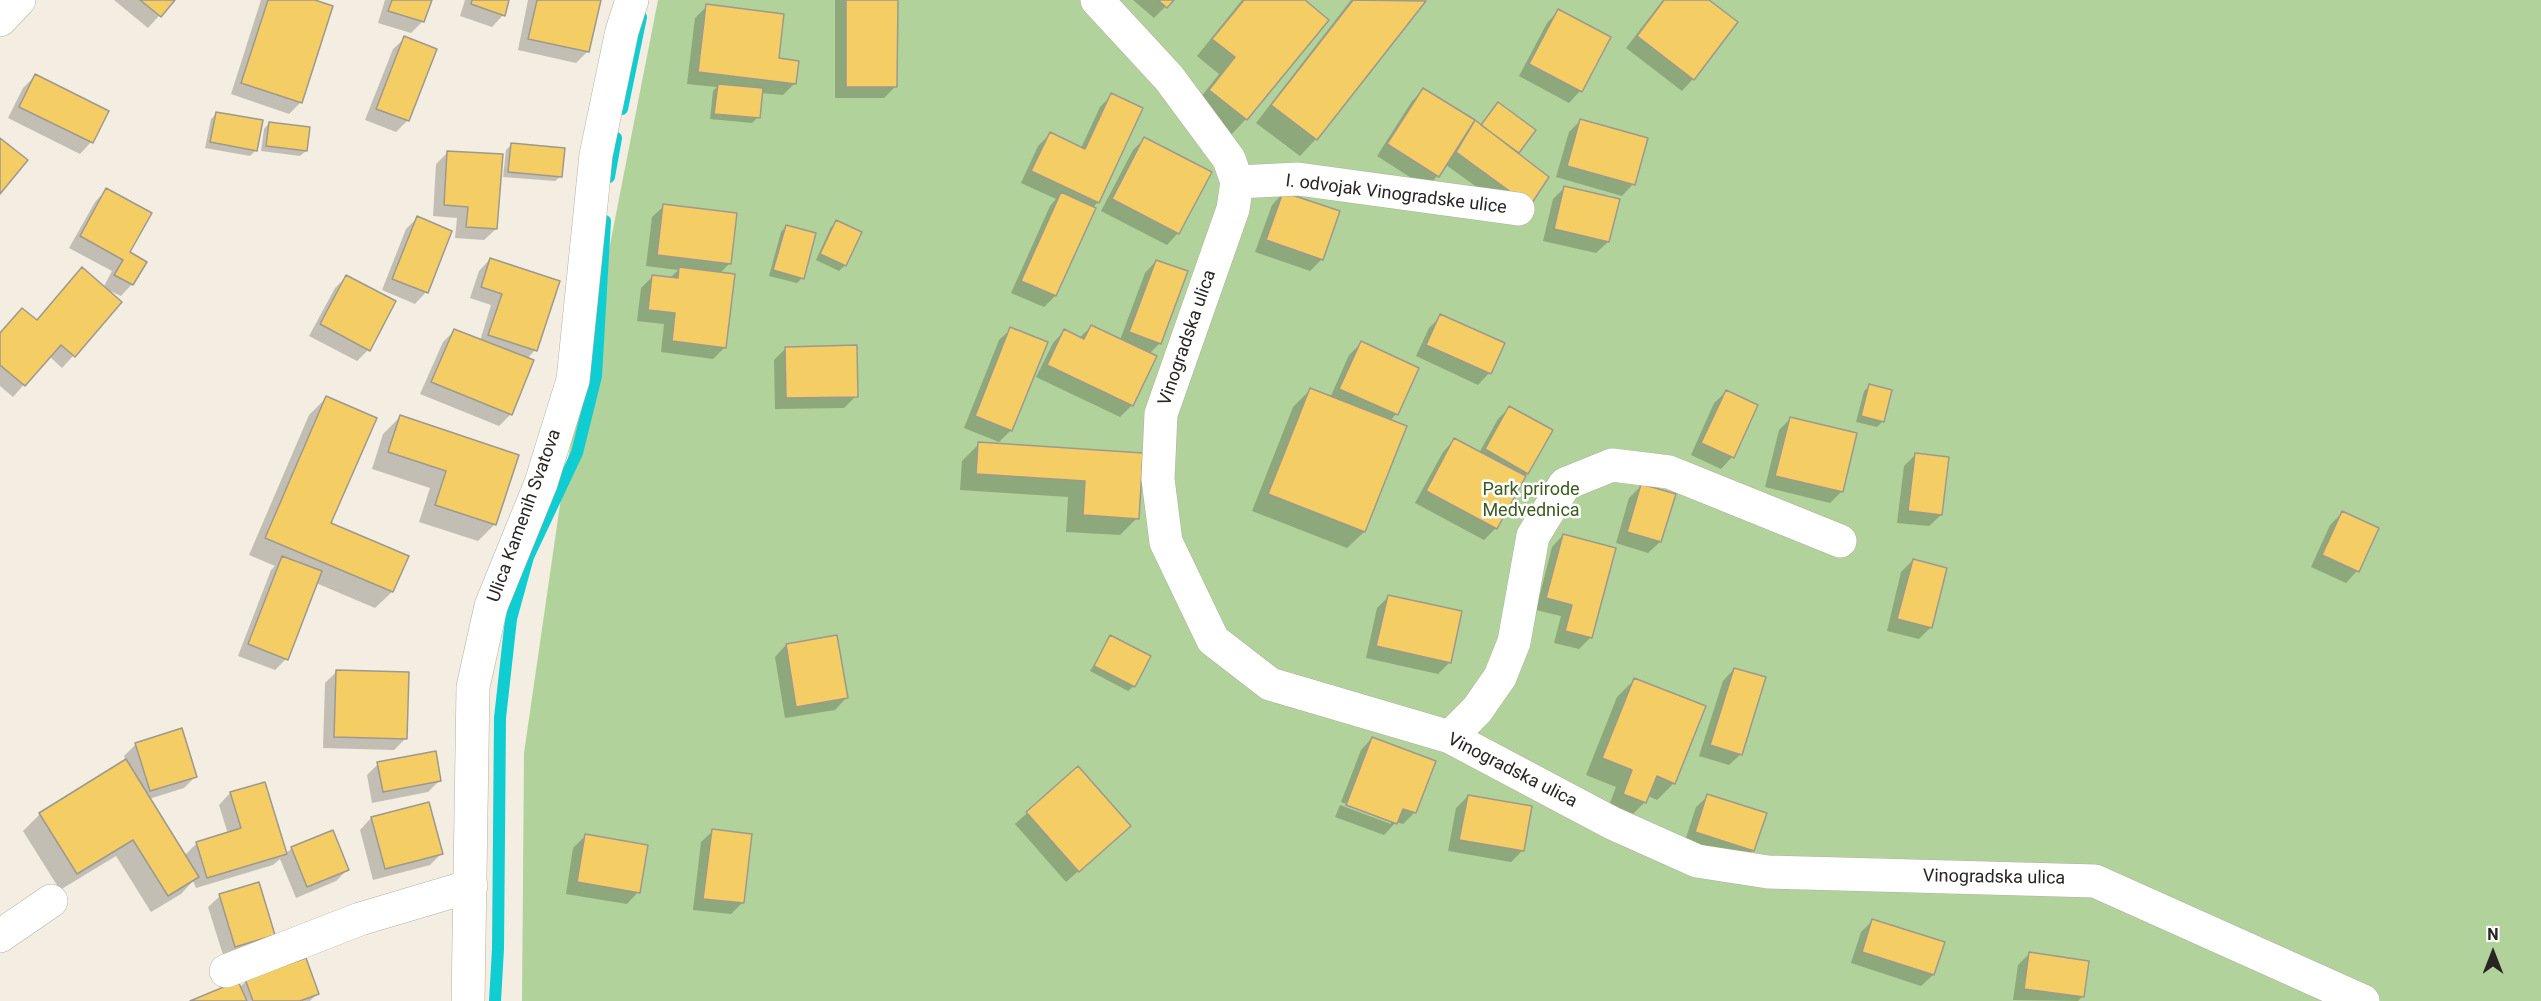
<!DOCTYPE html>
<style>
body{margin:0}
#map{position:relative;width:2541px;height:1001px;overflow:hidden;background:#f3eee1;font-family:Roboto,sans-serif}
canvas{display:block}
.north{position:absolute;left:2463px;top:923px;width:60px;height:60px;-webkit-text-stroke:4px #fff;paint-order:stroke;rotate:0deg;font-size:16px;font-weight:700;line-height:24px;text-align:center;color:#282621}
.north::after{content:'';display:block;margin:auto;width:21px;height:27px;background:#282621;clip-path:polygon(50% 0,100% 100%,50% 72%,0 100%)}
</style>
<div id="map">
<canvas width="2541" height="1001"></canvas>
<div class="north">N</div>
</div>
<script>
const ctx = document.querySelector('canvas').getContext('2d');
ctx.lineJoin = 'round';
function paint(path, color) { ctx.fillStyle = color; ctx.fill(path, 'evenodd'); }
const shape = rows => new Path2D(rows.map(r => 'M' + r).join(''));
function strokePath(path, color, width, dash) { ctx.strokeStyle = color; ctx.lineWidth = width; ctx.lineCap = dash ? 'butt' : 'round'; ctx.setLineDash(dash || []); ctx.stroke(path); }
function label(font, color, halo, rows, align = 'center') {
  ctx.font = font + ' Roboto,sans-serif'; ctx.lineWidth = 5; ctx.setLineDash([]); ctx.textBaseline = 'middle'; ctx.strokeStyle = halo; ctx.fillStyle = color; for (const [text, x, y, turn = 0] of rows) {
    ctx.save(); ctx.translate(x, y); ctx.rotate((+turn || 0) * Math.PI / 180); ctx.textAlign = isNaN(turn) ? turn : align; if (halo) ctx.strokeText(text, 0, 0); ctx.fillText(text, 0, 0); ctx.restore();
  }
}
paint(shape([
 [658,0,2541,0,2541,1001,522,1001,524,753,563,484]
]), '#b1d29a');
paint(shape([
 [114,0,173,0,148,28],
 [261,0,310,0,301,102,289,114,231,94],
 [385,0,430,0,423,21,411,33,378,23],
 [465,0,508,0,503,15,492,27,460,16],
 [528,0,599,0,588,51,576,63,518,50],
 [835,0,896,0,896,86,884,98,835,98],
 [1133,0,1172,0,1154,18],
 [1242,0,1303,0,1246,119,1230,136,1193,107,1219,74,1197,56],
 [1351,0,1424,1,1316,139,1300,156,1256,123],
 [1663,0,1706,0,1693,79,1682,91,1626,48],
 [707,6,778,59,794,84,783,95,761,93,758,117,752,123,710,119,713,91,717,87,687,84,695,18],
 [1558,11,1609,37,1580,91,1569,103,1519,76,1547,23],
 [405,38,408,120,396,132,365,120,393,49],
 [35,76,91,142,80,154,8,118,23,88],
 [1424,89,1481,126,1534,130,1517,154,1517,216,1446,165,1427,188,1377,156,1412,101],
 [1112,95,1098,202,1092,208,1055,296,1044,307,1011,293,1050,206,1056,199,1021,183,1038,146,1050,134,1081,148,1100,107],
 [216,114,256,150,250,156,205,148,211,119],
 [1581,120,1633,184,1622,196,1556,177,1569,132],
 [269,123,306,151,300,156,261,151,264,129],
 [1144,139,1178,233,1167,245,1101,211,1133,150],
 [512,144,561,176,555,181,503,177,506,150],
 [448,152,496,229,484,240,455,238,457,218,433,216,436,164],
 [1565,187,1608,242,1596,253,1543,241,1553,199],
 [106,190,128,253,132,284,121,296,106,289,120,302,73,356,62,368,49,356,13,397,0,386,0,333,36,321,70,281,103,288,112,271,69,248,95,202],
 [1283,193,1322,259,1310,271,1255,252,1272,205],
 [664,206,730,263,719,274,725,347,713,359,661,352,664,324,637,321,641,288,653,276,670,278,678,270,646,266,652,217],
 [417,218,426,292,415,304,382,290,406,229],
 [837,222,845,265,839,271,816,260,831,227],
 [786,226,802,278,797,283,769,276,781,232],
 [490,259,535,350,527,359,511,414,499,426,420,394,443,342,455,330,480,341,491,305,470,298,479,271],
 [1156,261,1160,343,1149,354,1132,405,1120,417,1036,377,1053,343,1064,331,1079,338,1091,327,1120,340,1145,273],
 [346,277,368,350,357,361,309,336,335,288],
 [1441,316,1503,344,1489,373,1478,385,1416,356,1429,328],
 [1011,329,1011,430,999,442,964,428,999,340],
 [1361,343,1396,414,1390,421,1364,532,1347,548,1252,511,1293,407,1310,390,1330,398,1349,355],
 [786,348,856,396,844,408,775,409,774,360],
 [1870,386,1890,391,1882,422,1877,427,1856,422,1864,391],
 [1726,392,1732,457,1721,469,1691,455,1714,403],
 [326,398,329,524,407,557,392,592,375,608,316,583,286,659,275,670,238,656,271,570,275,566,249,555,309,415],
 [1509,408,1527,473,1496,528,1484,540,1415,503,1443,452,1454,440,1479,453,1498,419],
 [400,417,495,524,478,541,419,522,430,488,372,469,383,434],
 [1790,419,1842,491,1830,503,1765,487,1779,430],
 [979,444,1141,454,1137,518,1120,535,1066,532,1068,497,960,490,962,461],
 [1916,454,1941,515,1929,526,1897,523,1904,466],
 [1641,486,1660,542,1648,553,1616,543,1629,498],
 [2342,513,2357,571,2346,583,2311,567,2330,525],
 [1563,535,1591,637,1579,649,1554,643,1561,616,1536,610,1552,547],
 [1913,560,1931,627,1919,639,1887,631,1901,572],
 [1388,597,1450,662,1438,674,1366,658,1377,608],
 [1111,637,1134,686,1128,691,1090,671],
 [786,645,846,698,835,710,785,718,775,657],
 [1734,669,1741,754,1729,765,1699,756,1723,681],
 [336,672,406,738,394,750,323,748,325,683],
 [1634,680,1674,783,1657,800,1648,796,1645,802,1628,819,1607,811,1616,787,1586,775,1617,697],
 [1372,738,1415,812,1403,824,1396,822,1384,835,1335,817,1340,805,1391,824,1391,821,1341,802,1361,750],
 [136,744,195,777,184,788,149,799,184,856,197,843,228,834,219,805,230,793,285,854,292,848,348,869,336,881,296,898,280,859,273,865,196,888,193,881,181,894,151,912,116,856,60,890,23,831,40,814,126,761,124,756],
 [378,764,440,780,428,792,372,803,367,775],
 [1078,768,1117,837,1066,882,1015,824],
 [1468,796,1522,851,1511,862,1448,851,1456,808],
 [1708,796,1753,850,1741,862,1684,844,1696,807],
 [428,804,441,854,430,865,373,880,360,830,371,818],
 [713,831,742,903,731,914,693,910,701,842],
 [585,836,638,892,627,904,566,894,573,848],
 [220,896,273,935,224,958,208,907],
 [1873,920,1933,975,1921,986,1851,963,1861,932],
 [2029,954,2083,996,2078,1001,2013,1000,2018,965],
 [246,981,318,993,310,1001,194,1001,240,987]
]), '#0003');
strokePath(shape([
 [622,109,641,17],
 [609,177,616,138],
 [495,1001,498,949,500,718,511,619,528,557,577,453,596,376,605,221]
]), '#0fcdd1', 12);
const building = shape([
 [140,0,175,0,161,17,140,0],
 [268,0,315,0,333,6,302,103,241,83,268,0],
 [392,0,432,0,424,22,388,11,392,0],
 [472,0,509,0,505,16,471,4,472,0],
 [537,0,601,0,589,52,528,39,537,0],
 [846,0,898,0,897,87,846,87,846,0],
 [1158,0,1174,0,1167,8,1158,0],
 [1244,0,1305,0,1329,20,1247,120,1209,90,1235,57,1212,39,1244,0],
 [1353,0,1426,1,1317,140,1271,105,1353,0],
 [1664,0,1709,0,1738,22,1694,80,1637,36,1664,0],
 [706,4,784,14,779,58,799,61,796,84,698,72,706,4],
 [1558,9,1611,37,1582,92,1529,64,1558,9],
 [404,36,437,49,409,121,376,109,404,36],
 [35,74,109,111,93,143,19,107,35,74],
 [718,84,763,88,760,118,714,114,718,84],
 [1423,88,1475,120,1439,177,1387,144,1423,88],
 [1111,93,1143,108,1099,203,1031,171,1050,132,1085,149,1111,93],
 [1498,102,1536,130,1519,153,1481,125,1498,102],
 [216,112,263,120,257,151,210,142,216,112],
 [1580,119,1648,138,1635,185,1567,166,1580,119],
 [1475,120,1549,177,1530,206,1456,152,1475,120],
 [269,122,310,127,307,151,266,146,269,122],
 [1144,137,1212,172,1179,234,1112,199,1144,137],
 [0,138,28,160,0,194,0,138],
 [511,143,565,148,562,177,508,172,511,143],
 [447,151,503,154,497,229,466,227,468,207,444,205,447,151],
 [1564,186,1620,199,1609,242,1554,229,1564,186],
 [106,188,152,213,130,252,147,262,133,285,114,275,123,260,80,236,106,188],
 [1061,192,1096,208,1056,296,1021,281,1061,192],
 [1283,192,1340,211,1323,260,1266,240,1283,192],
 [663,204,737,213,731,264,657,255,663,204],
 [417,216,452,231,428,293,392,279,417,216],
 [836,220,862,232,846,266,820,254,836,220],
 [786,225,816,233,804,279,773,270,786,225],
 [490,258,560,281,537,351,488,335,502,294,481,287,490,258],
 [1156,260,1188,271,1161,344,1129,332,1156,260],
 [82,267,122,302,75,357,61,345,25,386,0,365,0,333,22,308,37,320,82,267],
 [679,267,735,274,726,348,672,341,675,313,648,310,652,275,678,278,679,267],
 [346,275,396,301,370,351,320,324,346,275],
 [1440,314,1505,343,1491,374,1426,345,1440,314],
 [1091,325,1157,356,1133,406,1047,365,1064,329,1084,339,1091,325],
 [1010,327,1048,342,1012,431,975,416,1010,327],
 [454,329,534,360,512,415,431,382,454,329],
 [1361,341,1419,368,1398,415,1339,389,1361,341],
 [857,345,858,397,786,398,785,347,857,345],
 [1869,384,1892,390,1884,422,1861,416,1869,384],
 [1310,388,1407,426,1365,532,1268,494,1310,388],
 [1726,390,1758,405,1734,458,1701,443,1726,390],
 [326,396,377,418,331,523,409,556,393,592,265,538,326,396],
 [1509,406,1553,430,1528,474,1485,449,1509,406],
 [400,415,519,455,496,525,435,505,446,471,388,452,400,415],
 [1790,417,1857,433,1843,492,1775,476,1790,417],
 [1454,438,1526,476,1497,529,1426,491,1454,438],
 [978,442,1143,453,1139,519,1083,515,1085,481,976,474,978,442],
 [1915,453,1949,457,1942,515,1908,511,1915,453],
 [1641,484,1676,494,1661,542,1627,532,1641,484],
 [2342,511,2379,528,2359,572,2322,555,2342,511],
 [1563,534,1616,548,1592,638,1565,631,1572,605,1546,598,1563,534],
 [282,556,322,571,288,660,248,644,282,556],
 [1913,559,1947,568,1932,628,1897,619,1913,559],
 [1388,595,1462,611,1451,663,1376,646,1388,595],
 [837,635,848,698,796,707,786,644,837,635],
 [1110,635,1151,656,1135,687,1094,666,1110,635],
 [1734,668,1766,677,1742,755,1710,745,1734,668],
 [336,670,409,672,407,739,334,737,336,670],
 [1634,678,1706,706,1675,784,1657,776,1646,803,1623,794,1632,770,1602,758,1634,678],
 [182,728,197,777,150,791,135,743,182,728],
 [1372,737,1436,761,1416,813,1403,809,1397,824,1346,805,1372,737],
 [436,751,441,781,383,792,377,762,436,751],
 [126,759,199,877,168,896,133,840,77,874,39,813,126,759],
 [1078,766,1131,826,1079,872,1026,812,1078,766],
 [265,782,287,854,207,878,196,842,241,828,230,792,265,782],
 [1707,794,1767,813,1754,851,1695,832,1707,794],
 [1468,795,1532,806,1524,851,1459,840,1468,795],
 [429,802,443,854,385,869,371,817,429,802],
 [712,829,752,834,744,903,703,899,712,829],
 [333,830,349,870,307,887,291,847,333,830],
 [585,834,648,845,640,893,577,882,585,834],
 [259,882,275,935,235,947,219,894,259,882],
 [1872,919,1945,942,1934,975,1862,952,1872,919],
 [2029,952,2089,961,2084,997,2024,989,2029,952],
 [306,958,319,994,300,1001,253,1001,245,979,306,958],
 [238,981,247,1001,190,1001,238,981]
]);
paint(building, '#f4cd65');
strokePath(building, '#9e998e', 1.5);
const minor = shape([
 [1097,0,1169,78,1229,159,1237,182,1233,209,1161,414,1158,479,1166,542,1213,640,1270,684,1450,737,1612,823,1697,861,1768,872,2095,881,2363,1001],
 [1237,182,1298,179,1518,209],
 [1450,737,1477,710,1500,677,1514,642,1533,536,1565,484,1612,465,1669,472,1840,541],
 [0,936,51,901],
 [226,971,360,919,471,886],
 [468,1001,473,687,491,606,541,483,573,380,596,155,622,31,632,0]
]);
const major = shape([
 [0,20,19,0]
]);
strokePath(minor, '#b5b0a4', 34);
strokePath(major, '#b5b0a4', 34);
strokePath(minor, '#fff', 33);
strokePath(major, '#fff', 33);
label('18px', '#282621', '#fff', [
 ["I. odvojak Vinogradske ulice",1396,195,7],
 ["Vinogradska ulica",1188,338,-71],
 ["Ulica Kamenih Svatova",525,516,-70],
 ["Vinogradska ulica",1512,771,27],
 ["Vinogradska ulica",1994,878,1]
]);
label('18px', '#3b5b1e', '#fff', [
 ["Park prirode",1531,490],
 ["Medvednica",1531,511]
]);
</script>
